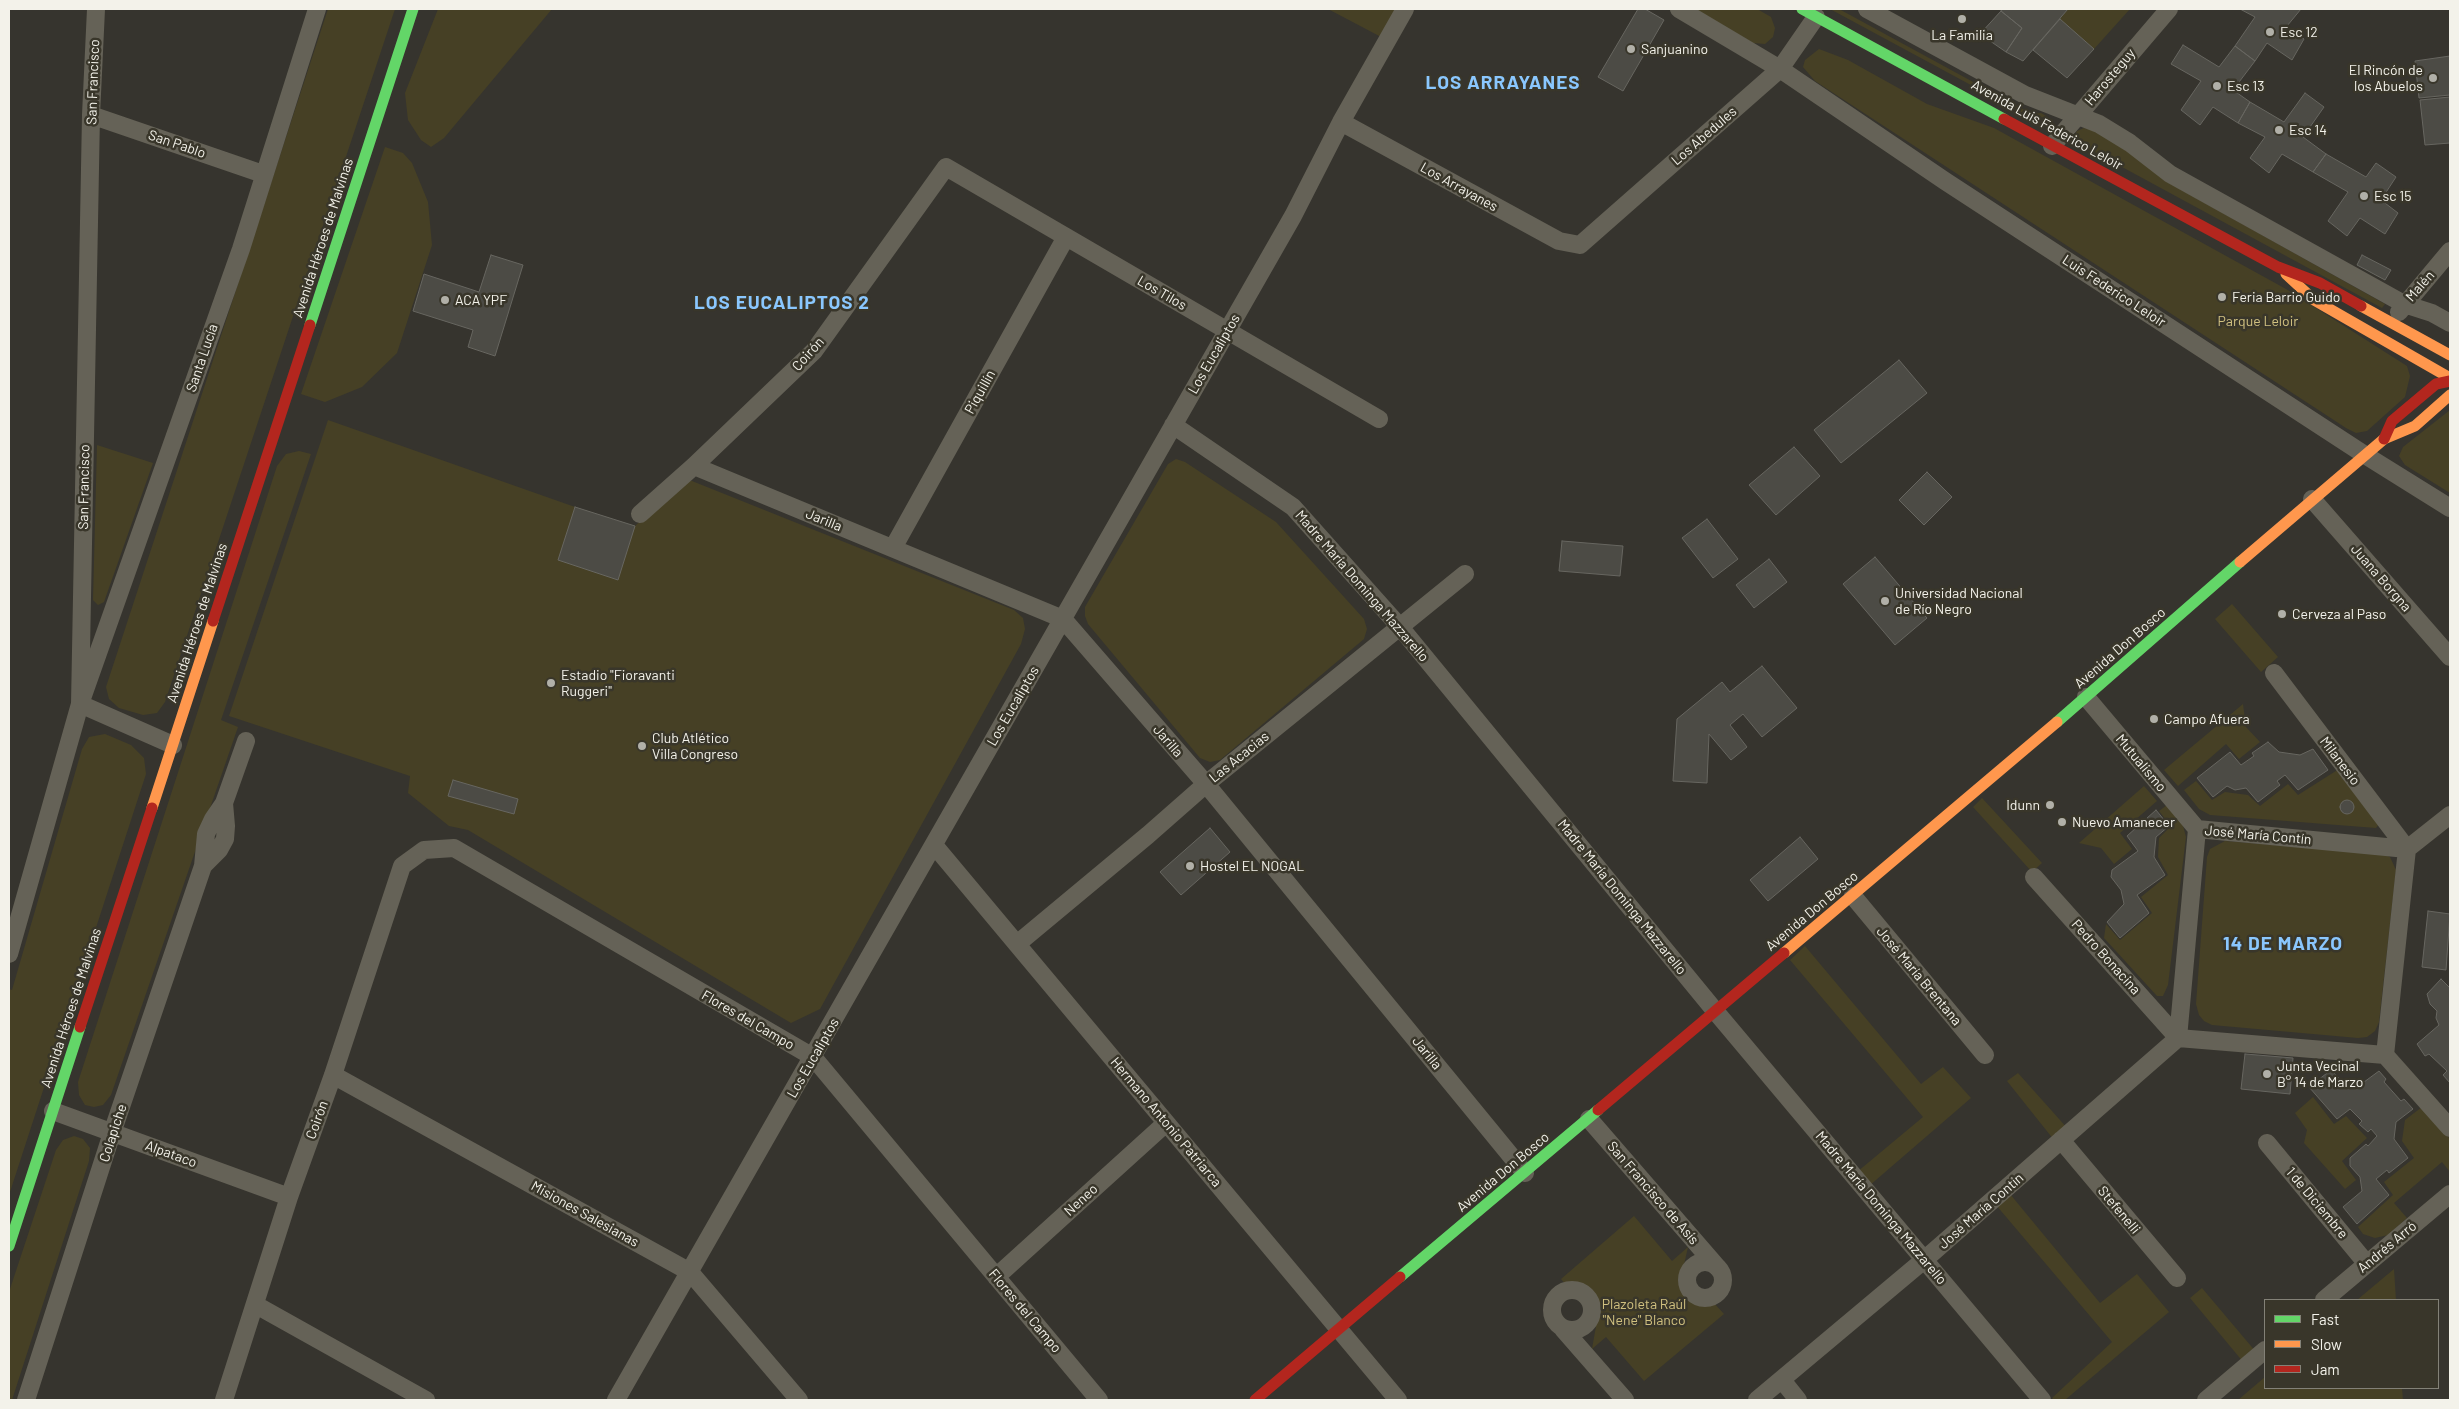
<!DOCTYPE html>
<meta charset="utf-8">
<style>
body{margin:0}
#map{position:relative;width:2459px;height:1409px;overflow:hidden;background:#36342e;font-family:Barlow,sans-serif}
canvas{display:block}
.frame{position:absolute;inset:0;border:10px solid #f3f2ea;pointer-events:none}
.legend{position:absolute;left:2264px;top:1299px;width:175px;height:90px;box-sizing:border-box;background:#39362a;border:1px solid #838177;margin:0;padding:6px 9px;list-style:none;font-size:15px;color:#f3f2ea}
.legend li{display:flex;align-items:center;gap:10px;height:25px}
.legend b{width:25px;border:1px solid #838177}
</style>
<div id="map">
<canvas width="2459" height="1409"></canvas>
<div class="frame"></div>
<ul class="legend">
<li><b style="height:6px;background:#63d668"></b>Fast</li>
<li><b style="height:6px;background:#ff974d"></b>Slow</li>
<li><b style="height:6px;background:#b3261e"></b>Jam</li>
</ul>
</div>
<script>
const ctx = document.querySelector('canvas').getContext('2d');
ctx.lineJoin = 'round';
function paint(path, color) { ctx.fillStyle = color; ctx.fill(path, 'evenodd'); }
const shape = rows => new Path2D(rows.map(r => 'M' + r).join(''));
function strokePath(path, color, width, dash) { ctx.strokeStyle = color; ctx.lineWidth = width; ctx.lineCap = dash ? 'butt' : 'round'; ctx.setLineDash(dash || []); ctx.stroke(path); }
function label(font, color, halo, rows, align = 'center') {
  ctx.font = font + ' Barlow,sans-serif'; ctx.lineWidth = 5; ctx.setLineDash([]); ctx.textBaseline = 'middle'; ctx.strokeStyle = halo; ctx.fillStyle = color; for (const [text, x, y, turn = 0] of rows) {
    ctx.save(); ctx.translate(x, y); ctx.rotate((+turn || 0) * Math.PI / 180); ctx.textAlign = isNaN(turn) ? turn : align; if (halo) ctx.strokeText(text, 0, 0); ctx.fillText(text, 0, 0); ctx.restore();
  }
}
paint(shape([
 [328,9,395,9,165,702,157,713,143,715,119,708,109,699,106,687],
 [438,9,552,9,444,138,431,147,421,140,408,120,405,93],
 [1328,9,1401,9,1383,38],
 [1693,9,1757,9,1771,17,1775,28,1773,37,1765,44,1753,43],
 [1830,9,1839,9,2032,114,2041,113,2048,117,2032,118],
 [2068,9,2130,9,2094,49,2060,19],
 [1819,49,1848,60,1927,104,1994,128,2286,289,2407,366,2410,376,2405,397,2367,431,2356,433,2346,428,1815,81,1803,67,1805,60],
 [2084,128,2094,130,2126,148,2164,180,2385,304,2382,308,2076,142,2074,136,2077,131],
 [385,147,403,153,412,163,428,202,432,245,397,353,362,387,325,402,301,394],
 [2450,410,2450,493,2405,465,2399,456,2403,447],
 [328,420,575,507,635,526,687,479,1014,610,1023,618,1025,629,1021,644,820,1009,791,1023,468,830,449,826,408,793,410,776,229,716],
 [97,445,153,463,104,602,98,605,93,600],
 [299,451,311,454,221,720,238,727,111,1095,103,1105,94,1107,85,1105,79,1095,78,1082,277,466,286,454],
 [1176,459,1185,462,1276,522,1364,619,1367,629,1364,639,1220,760,1210,762,1200,758,1088,624,1085,616,1085,607,1168,464],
 [2232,604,2278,657,2261,672,2215,619],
 [2243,704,2246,727,2260,742,2239,759,2226,744,2178,786,2164,770],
 [105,734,131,745,144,758,146,774,9,1195,9,989,12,990,82,749,89,737],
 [2339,769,2379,824,2376,828,2210,815,2199,809,2184,790,2196,781,2212,800,2225,792,2248,795,2260,806,2288,784,2298,795],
 [2144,786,2157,801,2120,833,2132,849,2114,864,2101,848,2079,843],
 [1982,798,2042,863,2032,872,1973,807],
 [2167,805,2182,822,2186,837,2168,985,2163,996,2157,996,2104,938,2106,924,2120,940,2152,913,2141,897,2168,875,2158,857,2159,838,2171,826,2159,811],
 [2225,841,2383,854,2390,857,2396,870,2379,1022,2375,1031,2367,1037,2358,1038,2212,1025,2204,1021,2199,1015,2196,1004,2207,857,2210,849],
 [1805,946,1921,1084,1943,1067,1971,1098,1869,1186,1857,1172,1923,1117,1790,960],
 [2018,1073,2068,1129,2054,1140,2007,1081],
 [2313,1097,2334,1124,2346,1116,2367,1138,2342,1161,2356,1180,2345,1189,2304,1143,2307,1130,2295,1113],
 [2422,1107,2450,1139,2450,1172,2442,1162,2394,1203,2407,1218,2388,1235,2375,1238,2363,1234,2358,1227,2393,1195,2384,1182,2414,1158,2402,1141,2405,1120],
 [74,1136,83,1139,90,1148,89,1161,12,1400,9,1400,9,1292,56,1150,63,1140],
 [2010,1194,2100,1303,2137,1274,2169,1312,2065,1400,2054,1400,2052,1398,2112,1342,1996,1205],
 [1634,1216,1672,1261,1688,1247,1681,1278,1685,1291,1697,1301,1712,1301,1724,1314,1644,1381,1606,1337,1592,1349,1599,1309,1597,1300,1584,1286,1575,1284,1565,1284,1561,1279],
 [2394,1269,2396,1300,2357,1300],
 [2202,1288,2256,1352,2244,1363,2190,1298],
 [2265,1377,2265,1388,2402,1388,2403,1400,2238,1400]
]), '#464025');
const building = shape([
 [1638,9,1645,9,1664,20,1623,91,1598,77,1638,9],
 [2002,9,2068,9,2023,61,2006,52,2022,28,2001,11,2002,9],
 [2240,9,2301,9,2287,26,2304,39,2292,60,2267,43,2255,61,2235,46,2255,17,2240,9],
 [2001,11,2022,28,2006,52,1980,34,2001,11],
 [2060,19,2094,49,2067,78,2033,50,2060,19],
 [2183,45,2219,67,2235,46,2255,61,2233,90,2250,102,2238,123,2213,107,2200,125,2181,110,2201,81,2171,64,2183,45],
 [2450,56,2450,95,2419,98,2415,61,2450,56],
 [2305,93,2324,107,2303,137,2326,154,2313,172,2282,154,2269,173,2250,158,2265,137,2238,123,2250,102,2284,122,2305,93],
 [2450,97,2450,143,2425,145,2420,100,2450,97],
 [2326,154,2366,177,2376,163,2396,177,2381,200,2398,213,2385,234,2360,218,2347,236,2328,221,2348,192,2313,172,2326,154],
 [491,255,523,265,495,356,468,347,473,330,413,311,424,274,479,292,491,255],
 [2362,255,2391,270,2385,280,2357,265,2362,255],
 [1899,360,1927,393,1841,463,1814,430,1899,360],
 [1794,447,1820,476,1776,515,1749,485,1794,447],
 [1927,472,1952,497,1924,525,1899,500,1927,472],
 [575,507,635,526,618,580,558,560,575,507],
 [1707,519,1738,559,1713,578,1682,538,1707,519],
 [1562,541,1623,546,1620,576,1559,571,1562,541],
 [1875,557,1927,618,1895,645,1843,584,1875,557],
 [1769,559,1787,582,1754,608,1736,585,1769,559],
 [1762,666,1797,708,1762,737,1743,714,1730,725,1747,747,1731,760,1709,734,1707,783,1673,781,1677,719,1722,682,1730,692,1762,666],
 [2268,742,2279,752,2300,755,2313,749,2328,770,2298,790,2285,775,2277,781,2280,785,2258,802,2246,788,2235,790,2227,786,2213,797,2197,778,2230,752,2241,765,2254,756,2252,753,2268,742],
 [453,780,518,799,514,814,448,796,453,780],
 '2340 807a7 7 0 1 1 14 0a7 7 0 1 1-14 0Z',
 [2156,810,2169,826,2156,837,2154,857,2165,875,2137,895,2149,913,2120,938,2107,922,2124,904,2121,890,2111,877,2112,870,2138,851,2127,836,2156,810],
 [1210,828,1230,852,1181,895,1160,872,1210,828],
 [1800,837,1818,859,1768,901,1750,880,1800,837],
 [2428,911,2450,914,2446,970,2422,967,2428,911],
 [2441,979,2450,988,2450,1083,2443,1075,2447,1071,2429,1054,2425,1056,2417,1044,2439,1025,2436,1018,2437,1011,2430,1004,2427,994,2441,979],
 [2245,1054,2293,1058,2290,1094,2241,1089,2245,1054],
 [2331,1070,2343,1082,2360,1085,2379,1071,2386,1079,2384,1082,2401,1101,2404,1099,2413,1109,2396,1122,2394,1139,2408,1158,2389,1173,2387,1170,2376,1179,2389,1195,2357,1224,2343,1207,2362,1191,2360,1177,2350,1166,2350,1158,2366,1144,2368,1146,2377,1136,2371,1129,2368,1132,2359,1124,2362,1121,2350,1109,2337,1119,2309,1087,2331,1070]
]);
paint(building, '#4c4b45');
strokePath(building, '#676660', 1);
strokePath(shape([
 [1679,9,1780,69,1945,181,2365,455,2450,508],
 [1867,9,2025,95,2099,124,2130,143,2170,174,2404,304,2432,313,2450,323],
 [91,115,263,174],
 [1341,122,1559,241,1580,245,1780,69,1816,17],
 [2052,146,2169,9],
 [2399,312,2450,251],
 [1173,425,1293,507,1400,627,1716,1012,2042,1400],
 [694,466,1063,619,1206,784,1525,1173],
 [2312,499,2450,657],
 [640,514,694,466,814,351,946,167,1379,419],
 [893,548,1066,237],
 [2274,673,2407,849],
 [2086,697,2197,829],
 [173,745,80,704,241,249,317,9],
 [934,845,1398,1400],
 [2407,849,2385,1055,2178,1038,2197,829,2407,849,2450,815],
 [203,866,206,834,213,819,224,803],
 [1853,896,1985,1055],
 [1017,944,1148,835,1206,784,1465,574],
 [9,954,80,704,91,115,96,9],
 [2385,1055,2450,1128],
 [333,1075,690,1272,799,1400],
 [53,1111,289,1197],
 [1589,1119,1718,1268],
 [2061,1140,2177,1278],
 [2267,1143,2367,1264],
 '1687 1280a18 18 0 1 1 36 0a18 18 0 1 1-36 0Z',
 [996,1277,1166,1123],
 '1552 1310a20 20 0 1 1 40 0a20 20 0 1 1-40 0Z',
 [2324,1300,2450,1194],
 [256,1305,426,1400],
 [1563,1329,1625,1400],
 [1782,1380,1798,1400],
 [26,1400,112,1133,203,866,219,850,225,839,226,826,224,803,246,741],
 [224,1400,289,1197,333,1075,402,866,424,850,454,848,813,1057,1099,1400],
 [616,1400,1293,216,1341,122,1405,9],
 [1757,1400,1924,1260,2178,1038,2034,877],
 [2206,1400,2265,1350]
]), '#656257', 18);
strokePath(shape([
 [1802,9,2004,119],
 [310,325,413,9],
 [2057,722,2240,562],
 [9,1246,80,1027],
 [1400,1277,1598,1110]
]), '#63d668', 11);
strokePath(shape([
 [2286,274,2314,300,2450,378],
 [2361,306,2450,355],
 [2240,562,2384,439,2415,426,2450,395],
 [152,808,213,621],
 [1784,953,2057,722]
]), '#ff974d', 11);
strokePath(shape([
 [2004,119,2278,267,2320,283,2361,306],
 [2384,439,2392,421,2436,384,2450,381],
 [213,621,310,325],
 [80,1027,152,808],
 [1598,1110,1784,953],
 [1255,1400,1400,1277]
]), '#b3261e', 11);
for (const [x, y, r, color] of [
 [1962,19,5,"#b1b0a8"],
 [2270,32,5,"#b1b0a8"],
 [1631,49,5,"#b1b0a8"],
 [2433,78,5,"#b1b0a8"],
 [2217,86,5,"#b1b0a8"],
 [2279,130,5,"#b1b0a8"],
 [2364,196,5,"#b1b0a8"],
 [2222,297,5,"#b1b0a8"],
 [445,300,5,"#b1b0a8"],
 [1885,601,5,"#b1b0a8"],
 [2282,614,5,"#b1b0a8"],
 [551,683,5,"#b1b0a8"],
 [2154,719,5,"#b1b0a8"],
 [642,746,5,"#b1b0a8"],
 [2050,805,5,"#b1b0a8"],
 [2062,822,5,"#b1b0a8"],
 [1190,866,5,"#b1b0a8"],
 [2267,1074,5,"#b1b0a8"]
]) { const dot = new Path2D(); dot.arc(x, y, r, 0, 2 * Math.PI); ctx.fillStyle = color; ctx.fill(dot); strokePath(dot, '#39362a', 2); }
label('14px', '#f3f2ea', '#39362a', [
 ["Esc 12",2280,32],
 ["La Familia",1962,35,"center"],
 ["Sanjuanino",1641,49],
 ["El Rincón de",2423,70,"right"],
 ["los Abuelos",2423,86,"right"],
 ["Esc 13",2227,86],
 ["Esc 14",2289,130],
 ["Esc 15",2374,196],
 ["Feria Barrio Guido",2232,297],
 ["ACA YPF",455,300],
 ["Universidad Nacional",1895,593],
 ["de Río Negro",1895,609],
 ["Cerveza al Paso",2292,614],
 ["Estadio \"Fioravanti",561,675],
 ["Ruggeri\"",561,691],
 ["Campo Afuera",2164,719],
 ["Club Atlético",652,738],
 ["Villa Congreso",652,754],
 ["Idunn",2040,805,"right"],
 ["Nuevo Amanecer",2072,822],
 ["Hostel EL NOGAL",1200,866],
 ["Junta Vecinal",2277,1066],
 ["B° 14 de Marzo",2277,1082]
], 'left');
label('14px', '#f3f2ea', '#39362a', [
 ["Harosteguy",2110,77,-50],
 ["San Francisco",93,82,-88],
 ["Avenida Luis Federico Leloir",2047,125,29],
 ["Los Abedules",1704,136,-41],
 ["San Pablo",177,144,19],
 ["Los Arrayanes",1459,187,29],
 ["Avenida Héroes de Malvinas",323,238,-72],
 ["Malén",2420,286,-49],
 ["Luis Federico Leloir",2114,291,33],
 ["Los Tilos",1162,293,30],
 ["Coirón",808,354,-48],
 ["Los Eucaliptos",1214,354,-60],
 ["Santa Lucía",202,358,-71],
 ["Piquillín",980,392,-61],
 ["San Francisco",84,487,-89],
 ["Jarilla",824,520,22],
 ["Juana Borgna",2381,578,49],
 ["Madre María Dominga Mazzarello",1362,586,49],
 ["Avenida Héroes de Malvinas",197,623,-72],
 ["Avenida Don Bosco",2120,648,-41],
 ["Los Eucaliptos",1013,706,-60],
 ["Jarilla",1168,741,49],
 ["Las Acacias",1239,757,-39],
 ["Milanesio",2340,761,53],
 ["Mutualismo",2141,763,50],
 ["José María Contín",2258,835,5],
 ["Madre María Dominga Mazzarello",1622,897,51],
 ["Avenida Don Bosco",1812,911,-40],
 ["Pedro Bonacina",2106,957,48],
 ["José María Brentana",1919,976,50],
 ["Avenida Héroes de Malvinas",71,1008,-72],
 ["Flores del Campo",748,1020,30],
 ["Jarilla",1427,1053,51],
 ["Los Eucaliptos",813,1058,-60],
 ["Coirón",317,1120,-70],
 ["Hermano Antonio Patriarca",1166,1122,50],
 ["Colapiche",113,1133,-72],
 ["Alpataco",171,1154,20],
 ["Avenida Don Bosco",1503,1172,-40],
 ["San Francisco de Asís",1653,1193,49],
 ["Neneo",1081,1200,-42],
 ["1 de Diciembre",2317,1203,50],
 ["Madre María Dominga Mazzarello",1881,1208,50],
 ["Stefenelli",2119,1210,50],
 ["José María Contín",1981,1211,-41],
 ["Misiones Salesianas",585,1214,29],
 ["Andrés Arró",2387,1247,-40],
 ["Flores del Campo",1025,1311,50]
]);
label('14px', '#d1c180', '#39362a', [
 ["Parque Leloir",2258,321],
 ["Plazoleta Raúl",1644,1304],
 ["\"Nene\" Blanco",1644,1320]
]);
ctx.letterSpacing = '1px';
label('bold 19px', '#8ac7fe', '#39362a', [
 ["LOS ARRAYANES",1503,83],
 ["LOS EUCALIPTOS 2",782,303],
 ["14 DE MARZO",2283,944]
]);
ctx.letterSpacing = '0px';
</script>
